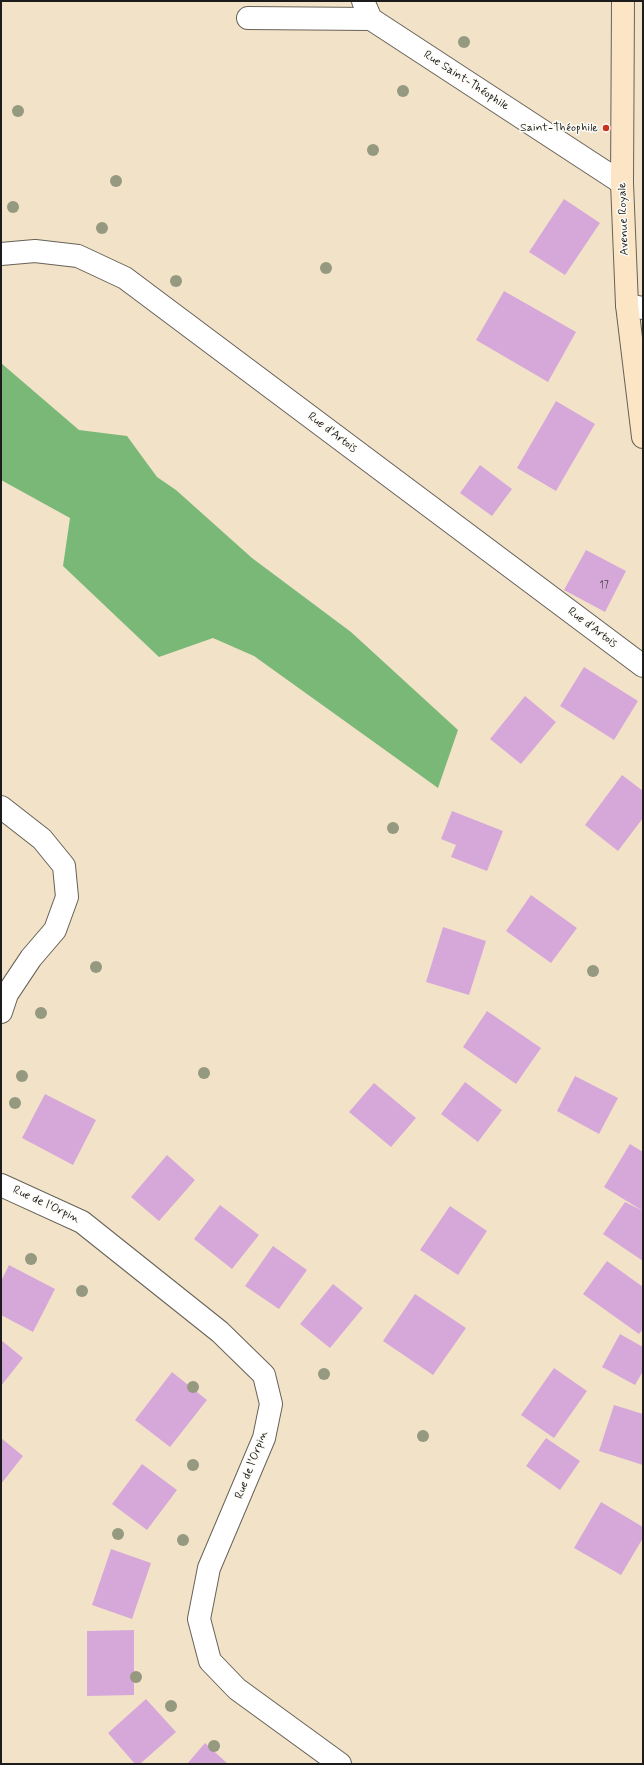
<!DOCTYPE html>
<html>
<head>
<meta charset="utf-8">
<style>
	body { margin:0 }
	#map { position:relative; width:644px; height:1765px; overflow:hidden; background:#f2e3c8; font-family:Mynerve,sans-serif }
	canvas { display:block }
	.frame { position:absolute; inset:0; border:2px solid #1c1c1c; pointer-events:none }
</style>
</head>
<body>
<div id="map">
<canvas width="644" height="1765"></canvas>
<div class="frame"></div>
</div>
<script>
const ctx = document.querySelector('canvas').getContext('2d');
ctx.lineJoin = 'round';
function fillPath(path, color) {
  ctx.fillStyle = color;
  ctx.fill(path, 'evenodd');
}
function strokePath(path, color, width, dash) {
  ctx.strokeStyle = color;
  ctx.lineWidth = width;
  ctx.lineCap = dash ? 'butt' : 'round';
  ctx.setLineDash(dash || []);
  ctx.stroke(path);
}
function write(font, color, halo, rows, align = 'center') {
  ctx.font = font + ' Mynerve,sans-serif';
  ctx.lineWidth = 3;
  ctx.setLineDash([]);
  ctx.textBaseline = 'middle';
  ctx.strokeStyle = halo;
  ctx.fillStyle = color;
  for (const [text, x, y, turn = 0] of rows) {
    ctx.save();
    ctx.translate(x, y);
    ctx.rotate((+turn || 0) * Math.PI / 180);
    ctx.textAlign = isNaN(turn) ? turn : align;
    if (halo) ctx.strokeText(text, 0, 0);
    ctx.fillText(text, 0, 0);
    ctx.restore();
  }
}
fillPath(new Path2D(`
	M1,363l78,67 48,6 30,41 19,13 76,68 99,74 107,98 -20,58 -184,-132 -41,-18 -54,19 -96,-91 7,-48 -69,-38z`), '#7ab878');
fillPath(new Path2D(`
	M564,199l36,24 -35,52 -36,-23z
	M504,291l72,41 -28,50 -72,-42z
	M556,401l39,23 -39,67 -39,-23z
	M480,465l32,24 -20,27 -32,-23z
	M586,550l40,21 -21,41 -41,-22z
	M584,667l54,34 -24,39 -54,-34z
	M525,696l31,26 -35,42 -31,-25z
	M622,775l21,16v27l-25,33 -33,-26z
	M452,811l51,20 -16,40 -36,-14 5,-12 -15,-6z
	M531,895l46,33 -26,35 -45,-32z
	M443,927l43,14 -17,54 -43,-13z
	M487,1011l54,37 -25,36 -53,-37z
	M575,1076l43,22 -19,36 -42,-23z
	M465,1082l37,28 -24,32 -37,-28z
	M374,1083l42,35 -25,29 -42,-35z
	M45,1094l51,26 -23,45 -51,-27z
	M630,1144l13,8v59l-39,-24z
	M167,1155l28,25 -36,41 -28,-24z
	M625,1202l18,9v50l-40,-27z
	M220,1205l39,30 -27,34 -38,-30z
	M450,1206l37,25 -29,44 -38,-25z
	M273,1246l34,24 -28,39 -34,-23z
	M607,1261l36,26v42l-4,5 -56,-40z
	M9,1265l46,24 -22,43 -32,-17v-34z
	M333,1284l30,24 -33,40 -30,-24z
	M415,1294l51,34 -33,47 -50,-34z
	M620,1334l23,13v24l-8,14 -33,-18z
	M1,1340l22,18 -22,28z
	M554,1368l33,23 -33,47 -33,-23z
	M172,1372l35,28 -37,47 -35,-27z
	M614,1405l29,9v51l-44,-14z
	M1,1438l22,18 -22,28z
	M546,1438l34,23 -20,29 -34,-24z
	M142,1464l35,26 -30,40 -35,-26z
	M601,1502l42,25v11l-22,37 -47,-27z
	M111,1549l40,14 -19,56 -40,-14z
	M134,1630v65l-47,1v-65z
	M146,1699l30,33 -36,32h-5l-27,-31z
	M205,1743l23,21h-41z`), '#d6a8da');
const minor = new Path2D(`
	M363,1l8,18 251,164
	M248,18l123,1
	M1,254l34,-3 43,5 47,22 518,388
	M627,305l16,3
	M1,807l41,32 22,27 3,31 -12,33 -24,28 -24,36 -6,18
	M1,1185l81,37 138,110 44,43 7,29 -7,34 -55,130 -10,51 11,42 27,28 103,75`);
const secondary = new Path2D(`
	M623,1l-1,182 5,122 16,132`);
strokePath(minor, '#676258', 24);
strokePath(secondary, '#676258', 24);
strokePath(minor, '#fff', 22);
strokePath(secondary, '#fce5c4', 22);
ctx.fillStyle = '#94997f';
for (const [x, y] of [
	[464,42],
	[403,91],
	[18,111],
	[373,150],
	[116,181],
	[13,207],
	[102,228],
	[326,268],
	[176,281],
	[393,828],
	[96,967],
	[593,971],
	[41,1013],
	[204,1073],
	[22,1076],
	[15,1103],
	[31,1259],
	[82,1291],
	[324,1374],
	[193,1387],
	[423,1436],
	[193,1465],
	[118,1534],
	[183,1540],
	[136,1677],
	[171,1706],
	[214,1746]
]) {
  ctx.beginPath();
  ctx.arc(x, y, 6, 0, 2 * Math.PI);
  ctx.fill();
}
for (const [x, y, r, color] of [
	[606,128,4,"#c8321e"]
]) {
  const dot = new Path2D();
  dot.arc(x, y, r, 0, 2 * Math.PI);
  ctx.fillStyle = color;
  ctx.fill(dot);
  strokePath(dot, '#fdfcf7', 1.5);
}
write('10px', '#4a3f4c', null, [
	["17",604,586]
]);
write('12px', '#1c1c1c', '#fdfcf7', [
	["Rue Saint-Théophile",466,81,33],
	["Avenue Royale",624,219,-92],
	["Rue d'Artois",332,433,37],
	["Rue d'Artois",592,628,37],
	["Rue de l'Orpin",46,1205,25],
	["Rue de l'Orpin",252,1465,-69]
]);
write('12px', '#1c1c1c', '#fdfcf7', [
	["Saint-Théophile",598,128]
], 'right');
</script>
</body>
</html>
